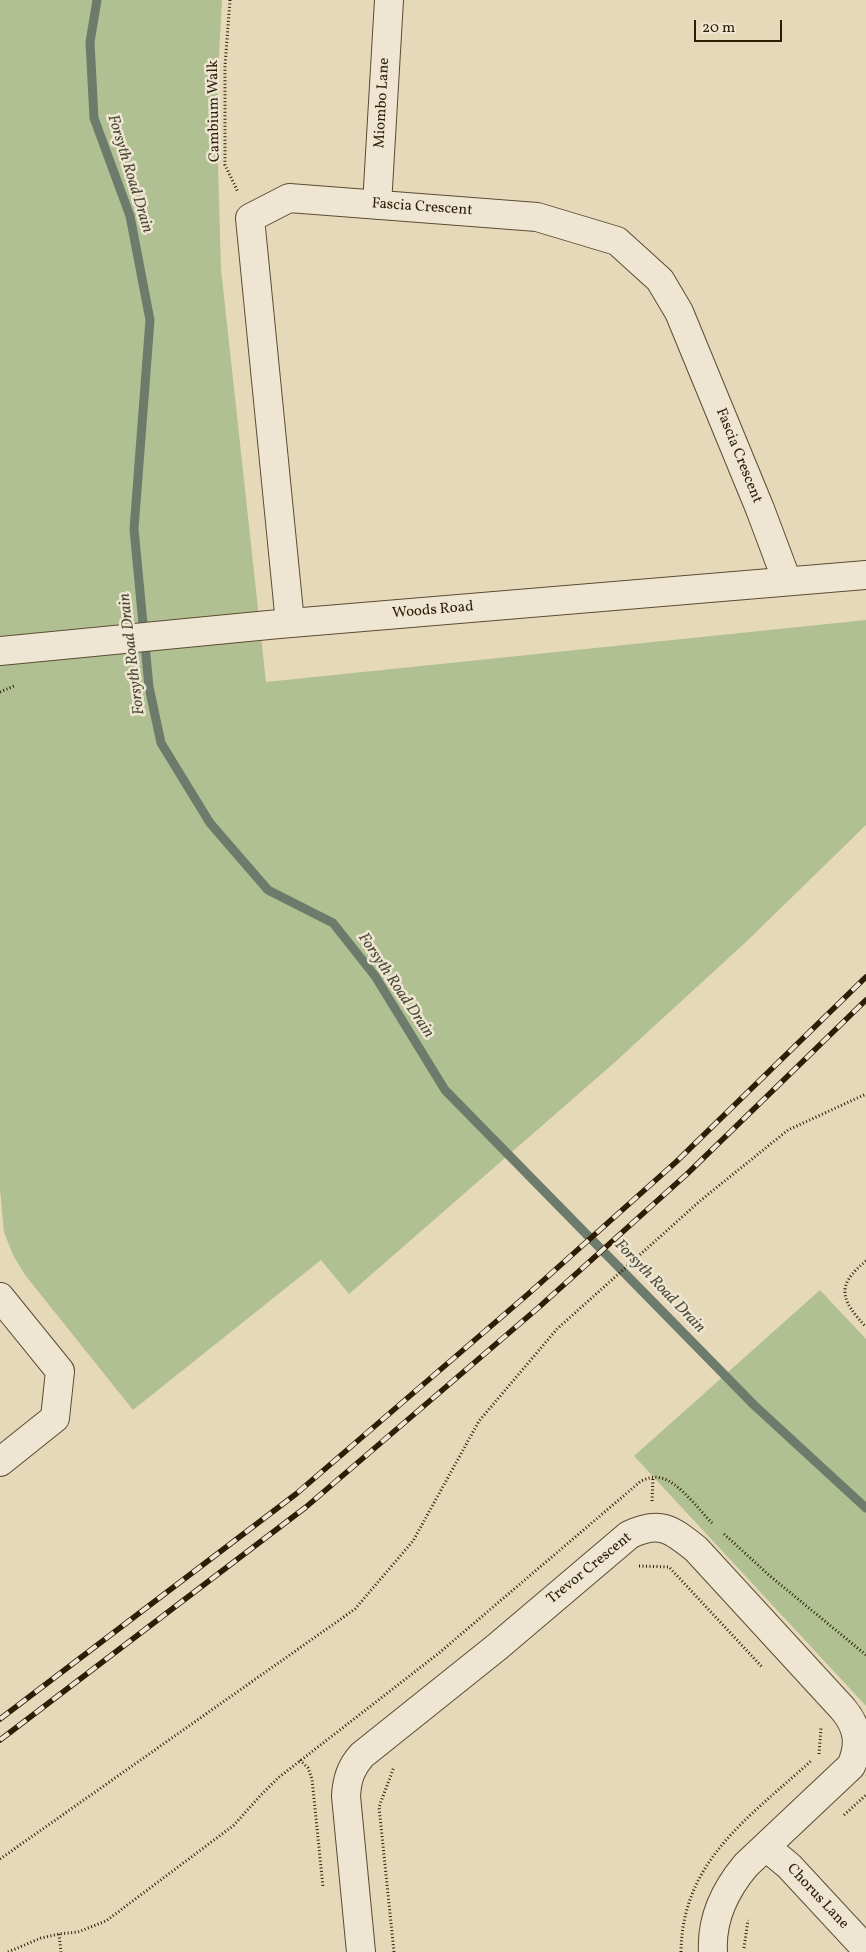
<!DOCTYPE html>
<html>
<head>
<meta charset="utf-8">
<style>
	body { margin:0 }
	#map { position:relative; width:866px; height:1952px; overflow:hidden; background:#e5d9ba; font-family:Vollkorn,serif }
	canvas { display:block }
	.scale { position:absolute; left:694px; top:20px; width:88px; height:22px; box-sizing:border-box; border:2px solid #2e1d04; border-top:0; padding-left:6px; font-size:15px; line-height:18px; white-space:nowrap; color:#2e1d04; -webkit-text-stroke:4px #eee6d2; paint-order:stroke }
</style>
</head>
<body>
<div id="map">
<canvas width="866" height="1952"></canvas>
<div class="scale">20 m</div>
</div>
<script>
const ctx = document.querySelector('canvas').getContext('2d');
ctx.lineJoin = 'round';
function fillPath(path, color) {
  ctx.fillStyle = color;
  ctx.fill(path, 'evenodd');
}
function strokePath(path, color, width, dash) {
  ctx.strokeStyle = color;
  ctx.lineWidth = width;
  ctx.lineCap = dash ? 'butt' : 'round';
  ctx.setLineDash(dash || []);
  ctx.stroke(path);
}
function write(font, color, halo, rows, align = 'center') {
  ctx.font = font + ' Vollkorn,serif';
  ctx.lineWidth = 5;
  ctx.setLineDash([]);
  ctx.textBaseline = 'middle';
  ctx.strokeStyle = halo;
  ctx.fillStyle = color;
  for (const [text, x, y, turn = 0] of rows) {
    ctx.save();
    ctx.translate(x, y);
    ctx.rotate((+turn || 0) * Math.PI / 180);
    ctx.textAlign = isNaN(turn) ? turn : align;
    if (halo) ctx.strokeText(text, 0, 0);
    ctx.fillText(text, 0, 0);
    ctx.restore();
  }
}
fillPath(new Path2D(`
	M0,0h222l-4,75 -1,55 4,139 45,413 600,-62v205l-119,116 -133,122 -265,231 -28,-34 -188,150 -108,-135 -12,-20 -9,-23 -4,-43z
	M820,1290l46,49v367l-232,-250z`), '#b1c092');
strokePath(new Path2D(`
	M97,0l-7,42 4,76 36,98 20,104 -16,209 15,158 12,56 49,80 58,67 65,33 42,53 70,114 309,315 112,103`), '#6c7b6b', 9);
const minor = new Path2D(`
	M377,205l12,-205
	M290,623l-40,-405 39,-20 248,19 80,24 43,39 19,32 81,197 27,72
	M0,651l279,-27 587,-49
	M0,1297l60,74 -5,47 -55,44
	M766,1847l23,19 77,83
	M361,1952l-15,-156c1,-17 5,-29 16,-41l135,-108 132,-112c31,-15 42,-6 67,14l147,160c15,18 18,35 8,57l-105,99c-21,25 -35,54 -33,87`);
strokePath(minor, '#5c4c32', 30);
strokePath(new Path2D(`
	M230,0l-5,66v99l13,27
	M0,692l14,-6
	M866,1261c-31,25 -25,39 0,66
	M652,1501l1,-24
	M724,1534l46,42 96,79
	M639,1566l30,1 94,101
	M819,1754l2,-26
	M300,1760l8,8 4,11 11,108
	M844,1815l22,-20
	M0,1859l355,-250 58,-68 66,-120 78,-92 144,-129 87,-70 78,-36
	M59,1934l2,18
	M744,1948l4,-28
	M8,1952l33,-14 18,-4 19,-2 28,-11 128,-96 26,-29 18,-18 161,-125 202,-172c7,-3 13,-5 20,-3 18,4 38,32 51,45
	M394,1952l-15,-145 15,-40
	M681,1952c1,-92 70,-136 131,-192`), '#2e1d04', 3, [1, 2.5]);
strokePath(minor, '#eee6d2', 28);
const rail = new Path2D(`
	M0,1719l296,-225 231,-199 149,-133 190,-185
	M0,1740l306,-233 232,-199 149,-134 179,-174`);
strokePath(rail, '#2e1d04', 5.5);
strokePath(rail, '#eee6d2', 4, [11]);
write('15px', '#2e1d04', '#eee6d2', [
	["Miombo Lane",383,103,-87],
	["Cambium Walk",215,111,-91],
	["Fascia Crescent",422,208,4],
	["Fascia Crescent",738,456,68],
	["Woods Road",433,611,-5],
	["Trevor Crescent",590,1569,-39],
	["Chorus Lane",817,1897,47]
]);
write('italic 16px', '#4d4c37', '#eee6d2', [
	["Forsyth Road Drain",129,174,73],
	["Forsyth Road Drain",133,654,-97],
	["Forsyth Road Drain",395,986,56],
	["Forsyth Road Drain",659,1287,46]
]);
</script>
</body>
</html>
